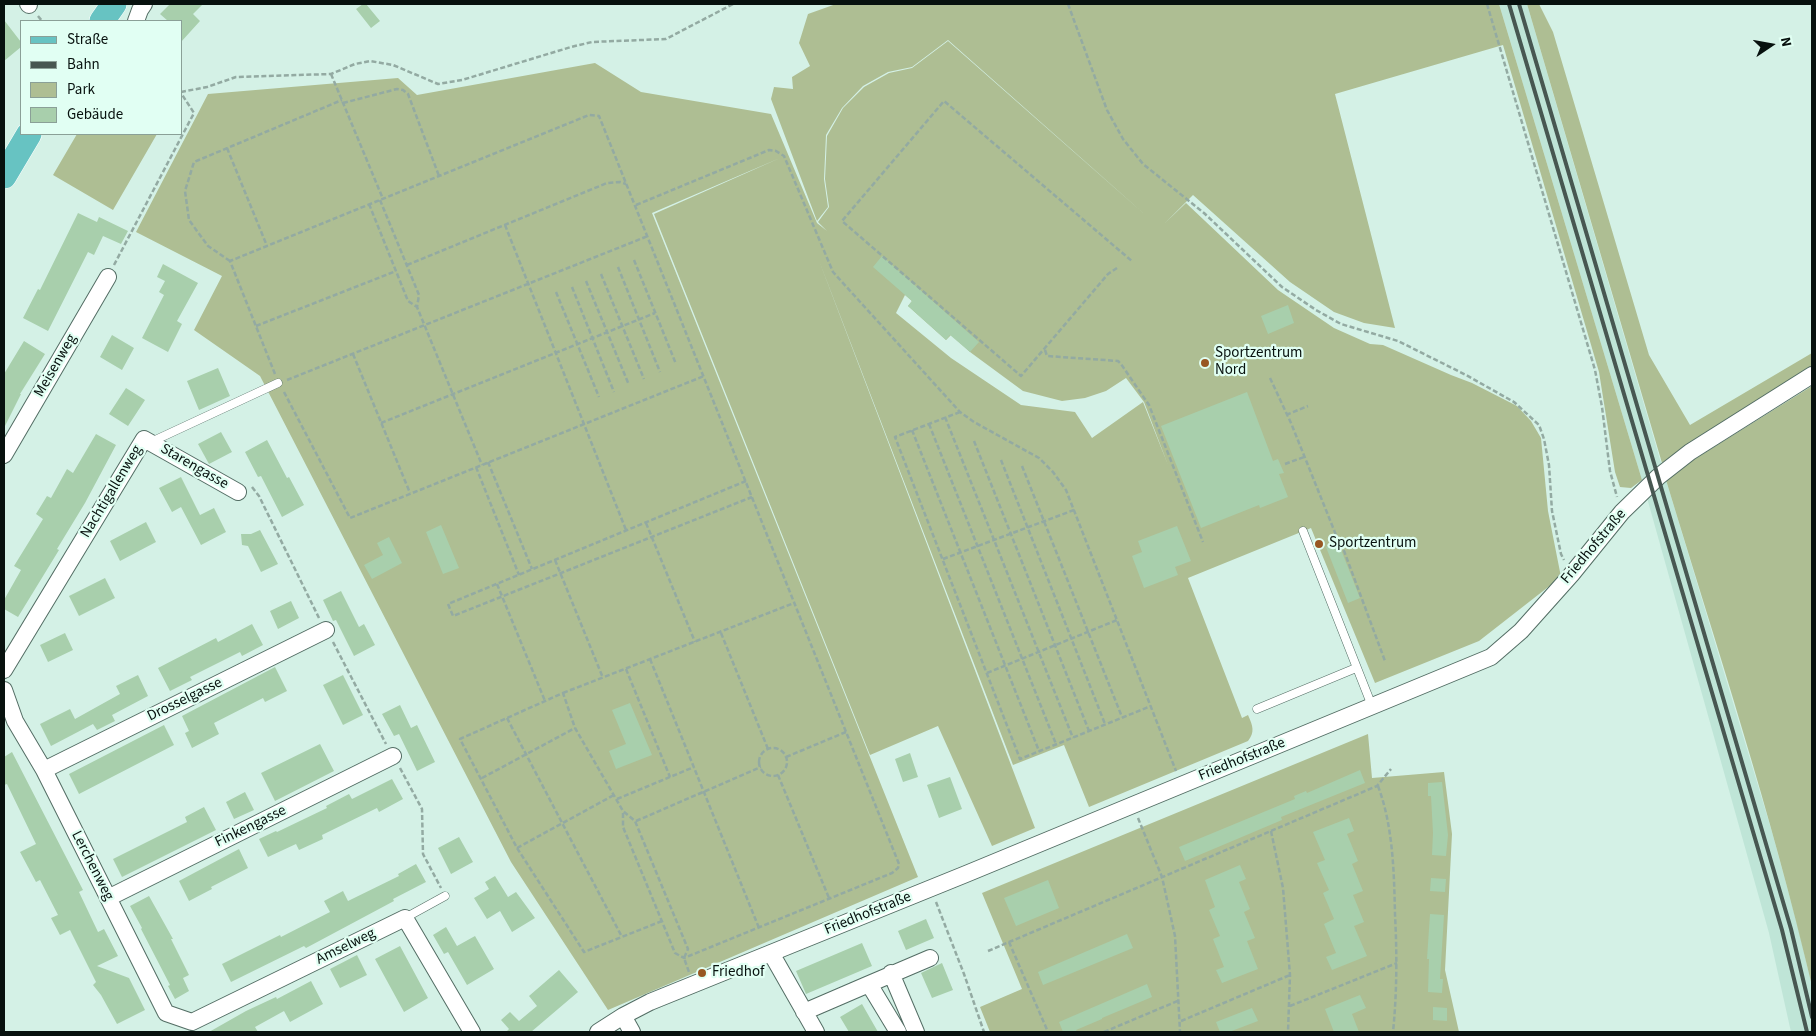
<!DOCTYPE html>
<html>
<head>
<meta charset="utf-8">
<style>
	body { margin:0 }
	#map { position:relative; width:1816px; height:1036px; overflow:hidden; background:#d4f1e6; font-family:"Source Sans 3",sans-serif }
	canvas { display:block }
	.frame { position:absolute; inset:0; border:5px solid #07110e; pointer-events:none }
	.legend { position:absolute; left:20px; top:20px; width:162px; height:115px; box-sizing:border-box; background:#e1fff3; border:1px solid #8aa097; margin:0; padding:6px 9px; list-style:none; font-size:15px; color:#07110e }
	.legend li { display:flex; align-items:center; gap:10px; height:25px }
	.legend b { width:25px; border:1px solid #8aa097 }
	.north { position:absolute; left:1746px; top:20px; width:50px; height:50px; -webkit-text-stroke:4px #e1fff3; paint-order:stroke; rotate:78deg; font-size:14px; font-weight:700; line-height:20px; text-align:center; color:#07110e }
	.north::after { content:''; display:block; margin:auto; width:18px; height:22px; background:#07110e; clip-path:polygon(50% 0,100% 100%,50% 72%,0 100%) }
</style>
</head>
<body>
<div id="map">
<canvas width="1816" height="1036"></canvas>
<div class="frame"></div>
<ul class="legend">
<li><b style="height:6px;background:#67c3c2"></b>Straße</li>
<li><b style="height:6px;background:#475751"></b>Bahn</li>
<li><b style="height:14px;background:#aebe93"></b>Park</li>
<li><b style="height:14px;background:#a8cfac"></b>Gebäude</li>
</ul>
<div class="north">N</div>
</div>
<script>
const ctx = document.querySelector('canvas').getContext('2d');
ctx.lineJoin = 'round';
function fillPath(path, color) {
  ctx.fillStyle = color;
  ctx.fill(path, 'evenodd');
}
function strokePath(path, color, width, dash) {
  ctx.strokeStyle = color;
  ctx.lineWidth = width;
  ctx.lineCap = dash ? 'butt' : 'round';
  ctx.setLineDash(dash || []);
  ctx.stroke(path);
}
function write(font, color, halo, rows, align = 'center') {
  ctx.font = font + ' "Source Sans 3",sans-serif';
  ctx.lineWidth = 4.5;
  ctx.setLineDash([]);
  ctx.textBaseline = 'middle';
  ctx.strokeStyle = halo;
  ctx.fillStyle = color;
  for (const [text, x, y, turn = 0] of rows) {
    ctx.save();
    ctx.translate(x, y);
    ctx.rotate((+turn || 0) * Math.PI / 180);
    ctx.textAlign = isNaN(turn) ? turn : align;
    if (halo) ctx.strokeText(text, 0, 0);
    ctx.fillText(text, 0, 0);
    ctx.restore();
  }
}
fillPath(new Path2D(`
	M1499,4h28l139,476 106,352 26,95 14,59v46h-21l-22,-99 -127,-453z`), '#bfe5d7');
fillPath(new Path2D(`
	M836,4h663l143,476 -11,8 -11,-1 -5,-15 -16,-100 -96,-327 -168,49 60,234 -31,-5 -30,-11 -44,-30 -97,-87 -28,28 21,-20 92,87 56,38 36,16 13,1 68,30 21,8 45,23 14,15 10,17 7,73 13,66 -82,64 -104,42 -64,-155 -123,50 54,140 6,-3c5,11 7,17 0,26l-159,66 -25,-62 -51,20 -195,-507 217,570 -43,18 -54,-120 -68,29 -216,-541 126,-56 -128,55 266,664 -310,133 -97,-148 -251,-486 -66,-46 28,-54 -86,-44 72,-138 190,-16 19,17 178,-32 46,29 130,22 46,109 10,8 -9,-9 11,-15 -4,-28 2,-43 16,-28 21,-21 25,-14 23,-5 36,-27 202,178 -202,-179 -36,27 -24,5 -25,14 -21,22 -16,27 -2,44 4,28 -11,14 -46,-122 3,-12 19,2 -1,-12 18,-11 -11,-23 9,-29zM905,295l7,6 -4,5 38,34 5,-5 19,17 53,39 39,10 23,-3 21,-7 20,-13 18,24 24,63 -25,-63 -51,36 -17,-26 -54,-7 -70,-47 -55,-45z
	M1527,4h12l14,28 96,323 41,70 122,-72v13l-120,75 -30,22z
	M77,134h80l-44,76 -60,-35z
	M1812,386v600c-40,-171 -95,-338 -146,-506l16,-13z
	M1368,734l4,44 72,-6 8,62 -7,136 14,62h-469l-10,-25 42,-18 -40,-96z`), '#aebe93');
fillPath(new Path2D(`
	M170,4h33l-10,10 7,7 -19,21v-21h-13l-8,-7z
	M363,4h3l14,17 -9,7 -15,-19z
	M4,20l17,22v5l-17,14z
	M78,213l19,9 2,-5 29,14 -7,13 -18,-8 -9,19 -6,-3 -40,79 -25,-13 15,-29 2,1z
	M882,256l97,86 -9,10 -20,-17 -4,5 -38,-34 4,-5 -39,-34z
	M163,264l35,19 -21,38 5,3 -14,28 -26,-14 22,-43 -5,-3 6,-11 -8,-4z
	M1288,305l6,18 -26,11 -7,-18z
	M112,335l22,13 -12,22 -22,-13z
	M24,341l21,13 -25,40h1l-17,34v-54z
	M218,368l12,28 -31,14 -12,-29z
	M126,388l19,12 -17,26 -19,-12z
	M1247,392l26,69 5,-2 6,14 -5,1 9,23 -28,11 -1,-3 -58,23 -40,-102z
	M221,432l11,20 -23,12 -11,-20z
	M96,434l20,11 -31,58 -28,46 2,1 -41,67 -14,-8v-9l17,-30 -7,-4 29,-47 -7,-5 11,-18 4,2 16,-29 6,4z
	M267,440l20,38 2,-1 15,28 -22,12 -21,-41 -3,1 -13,-25z
	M181,477l19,38 14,-7 12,24 -25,13 -20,-38 -9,5 -13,-24z
	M146,522l10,20 -36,19 -10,-20z
	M441,525l18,43 -16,6 -17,-42z
	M1177,526l14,35 -16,6 3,8 -34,13 -12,-32 10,-4 -4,-11z
	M260,530l18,34 -17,8 -13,-26 -6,-1 -1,-11h10z
	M389,537l13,26 -30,16 -8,-14 19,-10 -6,-12z
	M1338,542l22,56 -12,5 -22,-56z
	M105,578l10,20 -36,18 -10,-20z
	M341,591l18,36 5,-3 11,21 -21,11 -18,-36 -3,1 -10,-21z
	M291,601l8,17 -21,11 -8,-18z
	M252,624l11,21 -21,11 -2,-4 -50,25 2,3 -22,11 -12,-23 58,-30 2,4z
	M65,633l8,17 -25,12 -8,-17z
	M275,667l12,24 -22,11 -2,-4 -49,25 5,11 -27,14 -7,-15 4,-2 -7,-15z
	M138,675l10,21 -36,19 3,6 -18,9 -4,-6 -42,22 -11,-22 30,-15 5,10 45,-25 -4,-8z
	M343,675l20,40 -20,10 -20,-40z
	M630,703l22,52 -36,14 -7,-18 17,-7 -14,-34z
	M400,705l11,23 6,-3 18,37 -18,9 -18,-37 -5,2 -12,-22z
	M164,725l10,20 -95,49 -10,-20z
	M320,744l14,27 -59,30 -14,-28z
	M12,752l71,138 -4,2 19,40 6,-3 14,27 -21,10 32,12 16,32 -28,14 -16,-29 -8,-10 3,-3 -26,-52 -10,5 -9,-17 7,-3 -18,-35 -4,2 -16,-30 16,-8 -29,-60 -3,1v-28z
	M910,753l8,24 -15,5 -8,-23z
	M1360,770l5,13 -84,34 1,3 -97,41 -6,-14 116,-48 -1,-3 12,-5 1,2z
	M950,777l12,32 -23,9 -12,-33z
	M392,779l11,20 -24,13 -2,-4 -55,27 1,4 -24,11 -3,-6 -28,13 -9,-18 17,-8 1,1 50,-24 -1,-2 23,-12 3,5z
	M1442,782l6,53 -2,21 -14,-1 1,-22 -2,-37h-3v-13z
	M245,792l9,18 -20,9 -8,-17z
	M204,807l12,23 -94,47 -9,-18 74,-37 -2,-5z
	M1349,818l5,13 -7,3 11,27 -6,3 11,27 -10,4 11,27 -10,4 13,30 -35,14 -6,-13 10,-4 -12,-29 10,-5 -11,-26 6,-3 -12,-27 8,-3 -12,-28z
	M459,837l14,25 -22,12 -13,-26z
	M239,849l9,19 -37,19 1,2 -23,12 -10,-20z
	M416,864l10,18 -33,17 1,2 -88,47 -2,-2 -73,36 -9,-18 58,-29 1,2 49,-25 -6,-11 19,-10 5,10 51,-25 -1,-2z
	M1240,865l6,14 -7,3 11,27 -6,3 11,26 -8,3 11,28 -36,14 -6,-13 8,-3 -11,-28 7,-3 -11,-26 6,-3 -10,-27z
	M495,876l13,21 8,-5 19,26 -23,14 -12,-21 -13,8 -13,-21 15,-9 -4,-7z
	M1431,878l15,1 -1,13 -15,-1z
	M1048,880l11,28 -43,18 -12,-28z
	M149,896l24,43h-2l18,36 -6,3 6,13 -14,8 -7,-13 2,-1 -29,-56 1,-1 -12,-22z
	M1430,914l14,1 -4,64h3l-1,14 -14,-1 1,-33h-2z
	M926,919l8,19 -28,12 -8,-19z
	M446,927l11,19 18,-10 19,33 -27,16 -19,-33 -4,2 -11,-19z
	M1127,934l6,14 -90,37 -5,-13z
	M862,943l10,23 -66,28 -10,-23z
	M400,946l28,52 -24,14 -29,-53z
	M357,955l10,20 -27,13 -10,-19z
	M942,963l11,27 -21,8 -11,-25z
	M559,970l19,22 -47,40h-25l3,-3 -8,-9 9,-8 9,9 18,-15 -8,-10z
	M311,981l12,23 -33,18 -6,-11 -29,16 3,5h-49l37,-21 30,-14 1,2z
	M1147,984l5,13 -50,21v1l-26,11 1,2h-14l-4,-10z
	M1360,995l6,13 -14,6 7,18h-25l-9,-23z
	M862,1004l16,28h-29l-9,-15z
	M1433,1007l14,1v13l-14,-1z
	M1252,1008l6,13 -29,11h-9l-4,-10z`), '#a8cfac');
const service = new Path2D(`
	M151,442l127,-59
	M1303,531l69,175
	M1257,709l99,-41
	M405,918l40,-22`);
const minor = new Path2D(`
	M28,4l1,1
	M136,21l4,-11 4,-6
	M4,455l104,-178
	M4,670l140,-231 94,53
	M4,690l11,31 29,49 122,243 26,9 213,-104 67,114
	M44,770l282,-140
	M108,898l285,-142
	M771,953l45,79
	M891,973l25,59
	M869,984l61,-26
	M804,1012l65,-28 29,48
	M623,1016l9,16
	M598,1032l25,-16 27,-14 316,-128 525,-217 30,-26 50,-56 51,-63 36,-35 32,-25 122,-77`);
const primary = new Path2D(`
	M102,21l12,-17
	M4,176l25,-42`);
strokePath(service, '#536d64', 9);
strokePath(minor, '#536d64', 18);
strokePath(primary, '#fff', 26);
strokePath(new Path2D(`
	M1068,4l39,106 16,29 20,25 61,49 78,74 34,23 25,14 57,17 68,34 48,27 25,23 5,14 5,26 3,46 9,43 3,6
	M1487,4l108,366 7,37 8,64 7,26
	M38,16l4,5
	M331,74l52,125
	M181,92l26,-5 29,-10 95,-3 24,-10 15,-3 23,4 45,19 24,-4 109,-33 21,-5 74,-3 67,-35
	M343,103l54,-14 6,1 5,4 31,82
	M227,148l40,98
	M380,200l39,95 -2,12 65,158
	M369,204l39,97 9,6
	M636,205l133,-55 7,1 8,5 49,116 127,140 14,10 65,36 14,14 13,18 110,281
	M505,225l121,305
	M634,260l42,104
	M230,261l-22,-15 -19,-26 -4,-29 9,-29 148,-62
	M114,265l80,-152 -13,-20
	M407,265l200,-82 13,-1 6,2
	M618,267l42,105
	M1117,268l-9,6 -87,102 -179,-155 102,-120 189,161
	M601,274l43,105
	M586,281l43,104
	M572,287l42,105
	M556,292l43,105
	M256,326l140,-55
	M1045,350l2,6 71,5 3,3 28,41 54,137
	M353,354l57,139
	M275,374l-45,-113 359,-146 10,1 300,748 -1,4 -6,5 -208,85 -9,-5 -52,-126v-16
	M1270,378l21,45 45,112 4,5 45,121
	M287,380l361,-144
	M284,392l66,126 354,-142
	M960,412l-65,25 125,322 131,-53
	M1286,415l22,-9
	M945,417l128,321
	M381,423l274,-110
	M929,424l127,320
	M912,430l127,321
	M974,441l115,290
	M1001,460l104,264
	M488,462l44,107
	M1285,464l19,-7
	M1022,466l100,251
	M476,467l43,108
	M746,481l-298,123 5,12 299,-119
	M252,487l7,9 60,122
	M646,523l49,119
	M943,559l131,-49
	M555,560l48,118
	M497,584l48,117
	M721,633l47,116
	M333,642l53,102
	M650,659l109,269
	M626,669l44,108
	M987,673l130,-53
	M563,693l231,-90
	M507,718l115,219
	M759 762a14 14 0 1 1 28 0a14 14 0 1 1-28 0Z
	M786,757l60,-25
	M400,768l22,41 1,45 18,34
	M778,775l51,123
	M482,778l93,-50
	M1378,786c15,40 16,85 17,128 2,39 2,79 -2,118
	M617,799l77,-32
	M1138,818l24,59 13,59 5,96
	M636,821l125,-54
	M1271,831l12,57 7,87 -2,57
	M517,848l97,-53
	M936,902l28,72 20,58
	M662,921l-78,31 -67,-104 -57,-109 103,-46 12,35 48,83 12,10 53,128 -4,9 5,14
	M1009,942l39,90
	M988,951l389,-165 14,-17
	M1290,1006l107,-43
	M1181,1021l109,-46
	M1104,1032l76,-32`), '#93aaa2', 2.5, [5, 2.5]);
strokePath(service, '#fff', 8);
strokePath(minor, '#fff', 16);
strokePath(primary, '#67c3c2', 25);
strokePath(new Path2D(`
	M1509,4l273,926 25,102
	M1519,4l272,925 21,88`), '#475751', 4);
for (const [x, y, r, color] of [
	[1205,363,5,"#985723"],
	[1319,544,5,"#985723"],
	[702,973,5,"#985723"]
]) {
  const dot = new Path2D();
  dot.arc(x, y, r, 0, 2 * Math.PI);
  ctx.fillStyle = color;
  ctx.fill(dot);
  strokePath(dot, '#e1fff3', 2);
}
write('15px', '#07110e', '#e1fff3', [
	["Sportzentrum",1215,354],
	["Nord",1215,371],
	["Sportzentrum",1329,544],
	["Friedhof",712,973]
], 'left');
write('15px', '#07110e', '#e1fff3', [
	["Meisenweg",56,366,-60],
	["Starengasse",194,467,30],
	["Nachtigallenweg",112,492,-59],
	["Friedhofstraße",1594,547,-50],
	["Drosselgasse",185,700,-26],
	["Friedhofstraße",1242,760,-22],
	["Finkengasse",251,827,-26],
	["Lerchenweg",92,866,63],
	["Friedhofstraße",868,914,-22],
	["Amselweg",346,947,-26]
]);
</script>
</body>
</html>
